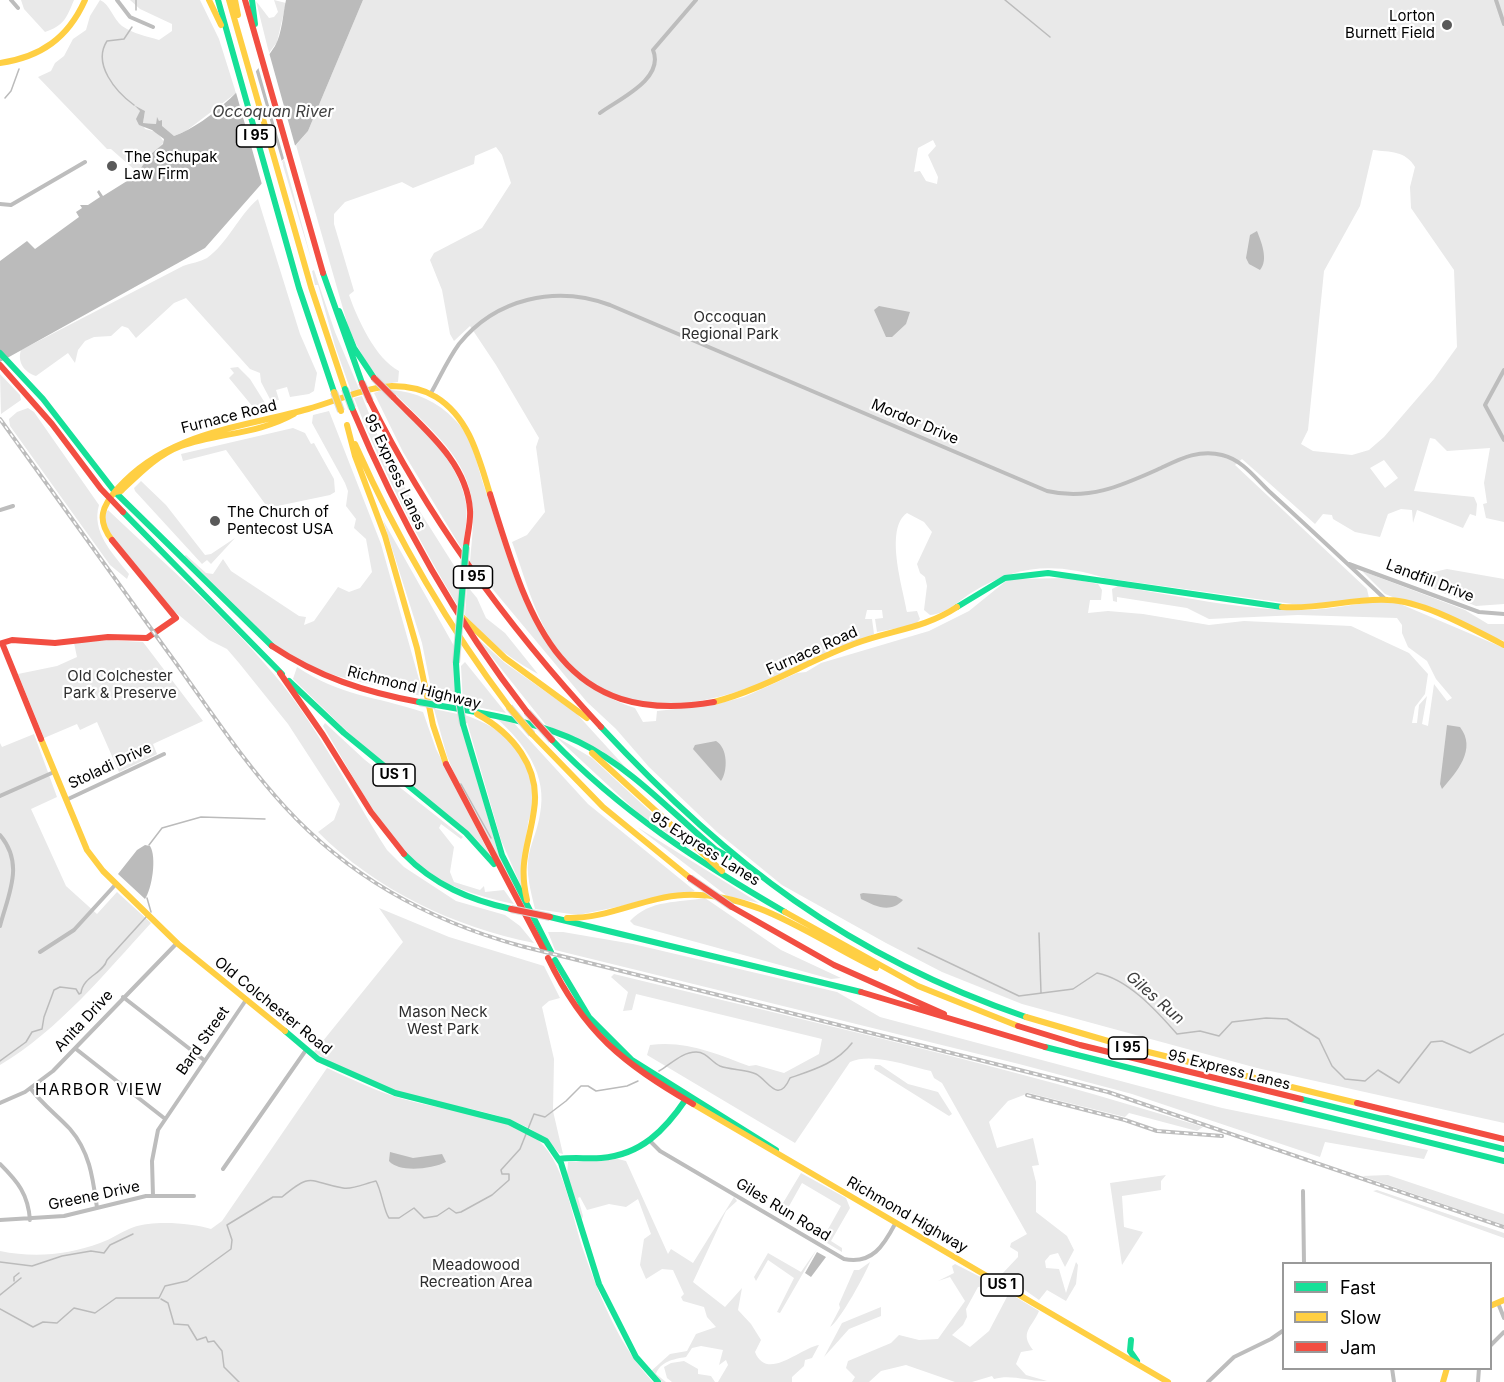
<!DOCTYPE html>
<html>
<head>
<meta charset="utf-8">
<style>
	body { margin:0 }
	#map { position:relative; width:1504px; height:1382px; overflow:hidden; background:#fff; font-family:Inter,sans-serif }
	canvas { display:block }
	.legend { position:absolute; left:1282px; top:1262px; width:210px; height:108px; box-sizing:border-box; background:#fff; border:2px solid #999; margin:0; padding:8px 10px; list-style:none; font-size:18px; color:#000 }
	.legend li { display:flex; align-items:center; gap:12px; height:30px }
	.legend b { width:30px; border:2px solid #999 }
</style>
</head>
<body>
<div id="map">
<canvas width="1504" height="1382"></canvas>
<ul class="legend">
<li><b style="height:8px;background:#16e098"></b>Fast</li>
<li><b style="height:8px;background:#ffcf43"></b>Slow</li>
<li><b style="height:8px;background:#f24e42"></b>Jam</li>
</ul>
</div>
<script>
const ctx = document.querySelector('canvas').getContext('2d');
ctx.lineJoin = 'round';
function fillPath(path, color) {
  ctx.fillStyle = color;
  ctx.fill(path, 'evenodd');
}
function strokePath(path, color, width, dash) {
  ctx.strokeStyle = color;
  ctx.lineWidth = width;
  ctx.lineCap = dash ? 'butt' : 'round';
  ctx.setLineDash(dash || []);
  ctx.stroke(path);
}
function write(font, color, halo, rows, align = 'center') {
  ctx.font = font + ' Inter,sans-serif';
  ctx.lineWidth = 4.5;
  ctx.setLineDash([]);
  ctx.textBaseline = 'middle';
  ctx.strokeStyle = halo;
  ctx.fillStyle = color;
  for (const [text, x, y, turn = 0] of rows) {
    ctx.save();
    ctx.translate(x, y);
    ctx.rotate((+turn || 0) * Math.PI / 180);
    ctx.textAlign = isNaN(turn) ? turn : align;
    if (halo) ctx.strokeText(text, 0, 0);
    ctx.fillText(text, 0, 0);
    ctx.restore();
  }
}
fillPath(new Path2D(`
	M21,0h53c-7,17 -10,26 -29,32l-21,-23z
	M100,0c10,4 13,19 22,26 12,8 24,10 37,14l13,-9v-7l-32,-15 -10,-9h70l19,39 17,54 -50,38 -12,5 -12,-9 -5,-9 -1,6 -13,-1 2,-12 -11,-6 6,6 -1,5 6,13 12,3 7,10 -27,30 -26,-23h-4l-69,-72 13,-6 4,-8 9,-7 9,-17 13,-9 4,-14z
	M274,0l12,3 -9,39 -8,11 -13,-52 13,17 5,-1 4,-5z
	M363,0h1141v522l-18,-4 -3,-14 4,-1 -3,-20 6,-35 -43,3 -12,-12 -5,-1 -16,53 60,6 3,7 -1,12 -6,-2 -7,14 -46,-18 -4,13 -1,-13 -11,-1 -13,5 -8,23 -25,-5 -22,-13 -1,-4 -9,-1 -8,10 -73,-65 -7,6 132,124 2,9 -37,7h-32l-195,-27c-51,-16 -89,-13 -134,15 -13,8 -24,21 -41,22l-6,-5 3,-24 -2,-9 -5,-4 -3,-9 15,-32 -8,-10 -17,-9c-23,16 -4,75 0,99l10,-1 3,8 -5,6 -38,7 -2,-13 8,-1 -1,-8h-15l-2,9h7l2,15c-93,41 -240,128 -318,13 -22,-32 -31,-70 -44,-105l15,-7 18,-23 -9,-65 3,-9 -43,-73 -26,-39 -16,15 -4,-7 -8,-44 -12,-30 4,-7 48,-25 29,-45 -9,-28 -6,-8 -21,9 -1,8 -61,24 -11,-6 -57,20 -11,12v10l20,67 -5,4c9,25 26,63 50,76l-1,11 -14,2c-16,-17 -27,-36 -36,-58l-52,-181 12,-14zM933,140l3,6 -8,9 10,22 -1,7 -11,-3 -6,-10 -6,1 4,-24zM1373,150c17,2 33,1 42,17l-5,20 1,21 43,62 3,77 -23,32 -50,58 -15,13 -17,5 -39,-4 -12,-7 7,-14 16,-159 36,-65zM1384,460l14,18 -13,10 -15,-20z
	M284,159l28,103 -30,-100z
	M258,199l42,135 17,39 -3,18 -5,3 -19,3 -3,-10 -11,3 3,10 -8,1 -10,-19 -1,-9 -10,-4 -64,-71 -12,5 -38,35 -8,-10 -6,-2 -11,10 -17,1 -9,4 -7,9 -3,13 -7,-10 -32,23c-12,-4 -19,-14 -15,-26l162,-84c8,-3 17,-4 24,-8 21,-15 31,-42 51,-59z
	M314,270l21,62 25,59 -8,3 -17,-48 -17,-61h-3l-3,-14z
	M238,367l12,12 15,24 -12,4 -24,-29 5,-5 -4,-5z
	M0,374l20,21 1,5 -20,14z
	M381,390c33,32 78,67 85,114 2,15 -2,32 -3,47l-60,-99 -29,-59z
	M391,390c25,2 46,11 64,30 17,16 22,45 29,66 31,91 49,189 151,222l8,14 13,-1 1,-10 56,-6 31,-8 53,-24 9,-1 15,-9 108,-32 40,-20 37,-30 8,-2 54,-1 30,6 4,6 -1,10h-11l-2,13 20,-2 35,3 66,11 35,-4 107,5 58,27 19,21 -3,20 -10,13 -3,16h5l2,-18 8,-9 -5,28 6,2 6,-42 13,17 5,-3 -16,-19 -9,-18 -19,-14 -6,-14v-8l-5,-7 -99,-3 -89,4 -22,-11 -70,-11v5l-4,-1 -1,-12 6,-3c58,10 129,25 188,24 31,0 62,-11 92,-7l106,45v475l-247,-55 -235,-64 -80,-32 -56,-29 -104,-58 -65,-53 -68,-65 -33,-38 -29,-27 -117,-140c2,-24 6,-51 -1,-75 -11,-39 -51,-69 -78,-97z
	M362,396l26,65 72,114 -1,33c-40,-66 -77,-138 -105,-210z
	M28,408l6,4 65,93c-8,27 14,49 30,69l-2,5 -17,-14 -100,-139 -1,-7 8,-7z
	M329,411l52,133 43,153c-39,-12 -82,-15 -120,-34 -46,-24 -86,-69 -121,-106l3,-2 20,18 7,1 10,-15 8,12 68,45 7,1 -2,8 10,-4 24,-34 11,5 11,-4 12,-16 -6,-33 -12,-11 2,-9 -10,-13 2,-15 -3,-8 -33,-60 1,-8z
	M293,428l12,5 6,11 3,-1 20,36 1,13 -5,3 -62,13 -42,-58 -43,11 -2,-7z
	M141,481l25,24 39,50 6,-1 24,-16 -24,26 -4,-4 -5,4 -67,-73 -1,-3z
	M108,510c59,56 123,111 174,174 40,51 70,111 105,166l17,17 52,34 49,14 15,11 14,17c-80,-16 -158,-53 -216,-111l16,-12 6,-16 -52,-80 -49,-61 -12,-14 -18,-9 -35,-29 -65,-79c-4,-7 -8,-15 -1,-22z
	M383,520l71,126 2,56 -23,-4 -11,-55z
	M1447,569l57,10v25l-28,2 -55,-22 4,-10z
	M1362,571l103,39 23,14h16v17l-119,-47z
	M467,586l10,12 9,20 19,15 33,41c-26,-15 -55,-34 -73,-59z
	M475,636l30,27 71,50 51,56 -25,-18 -56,-26z
	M108,640l35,2 60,79 -50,23 4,10 -38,18 -22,-50 -17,8 -3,-6 -33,14 -26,-64 39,-8 20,-9 -3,-14z
	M465,662l41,51 -43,-9 -2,-38z
	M297,667c43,29 78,29 126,45l13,37 56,110 -14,-18 -126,-105 -59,-57z
	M434,709l24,5 40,138 50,99 -91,-171 -10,-24z
	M465,715c40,13 69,42 68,87 0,8 -4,15 -5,22 -4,23 -3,47 -4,69l-23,-53z
	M497,719l15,2 76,83 107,87 -117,24 -43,-6c-4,-17 -10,-37 -6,-55 3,-13 9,-26 11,-40 8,-38 -15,-71 -43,-95z
	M325,723l40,37 98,77 -2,2 -20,-15 -2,4 15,19 -4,25 4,10 26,8 4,-4 1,6 19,-2 10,14c-36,-8 -73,-18 -101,-43 -31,-29 -67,-97 -90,-135z
	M34,734l23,63 -26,12 35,77 31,28 20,-22 34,31c-46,50 -92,107 -151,142v-322l2,4z
	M555,736l37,22 100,92 -53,-36z
	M637,827l122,76 -32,-7z
	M705,898l76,52 60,28 -10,1 -197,-54 -4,-4c20,-22 49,-18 75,-23z
	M379,908l70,29 95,29 16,32 -11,3 -7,6 12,52 -1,52 10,43 -4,-1c-34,-44 -107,-44 -157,-59 -30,-9 -62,-25 -88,-42l89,-110z
	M548,932h15l70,12 204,48 43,25 342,91 206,42 -4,9 -99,-17 -5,15 -188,-63 -113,-30 -464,-114z
	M614,974c197,48 396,92 589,153l-6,4 -68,-18 -4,4 -96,-24 -21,8 -19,21 8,26 36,-10 6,27 -7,1 4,16v30l31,24 7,14 -9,17 -7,-14 -8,2 -5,6 1,7 13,1 7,24 10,-31 2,3 -2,19 -10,17 -19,-11 -8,10 -37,-26 16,-17v-5l-8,-5 1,-4 16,-9 -85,-151 -8,-5 -3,-7c-23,-5 -59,-19 -81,-9l-55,81 -148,-88 3,-10c36,-5 67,9 99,21l7,-1 28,8 35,-19 3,-15 -186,-45 -4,16 -9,1 5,-19 -17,-15z
	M875,1065h5l28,19 30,8 14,22 -3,2 -75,-47z
	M327,1068c22,10 53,25 76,31 34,10 103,18 130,37 33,23 38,82 52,119 15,43 36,94 68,127h-653v-131c34,7 68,4 100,-8 12,-4 22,-12 34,-16 20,-7 58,-4 77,2l11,-8z
	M618,1159l8,2 42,93 3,-5 22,14 41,-66 3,4 -11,10 -33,71 32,25 17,-19 -4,22 13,14 10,16 -6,12c12,30 45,-4 64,-7l-7,13 -7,2 -1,6 -12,11v5h-74l10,-17 -2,-5 -7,5 4,-15 -22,-4 -9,2 -6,9c-13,2 -26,5 -30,17l10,8h-4l-12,-10 20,-18 17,-3 9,-17 20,-7 -9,-10 -3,-10 -21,-6 -2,-4 3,-3 -11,-24 -11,-1 -16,10 -6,-14 4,-26 7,-5 -13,-35 -12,8 -17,-3 -22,6 -7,-13 -2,1 5,18 -2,6 -14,-46 1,-14z
	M801,1173l45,25 4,10 -19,33 11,7v4l-20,-12 19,-34 -39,-23 -19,34 -6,-4z
	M1166,1175l-5,6v9l-39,6 2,31 19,5 -21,33 -12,-82z
	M1388,1175l116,39v11l-142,-49z
	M1377,1190l127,43v5l-131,-47z
	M817,1249l-37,64 -3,-1 17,-34 -26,-18 -12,21 -2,-4 14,-24 33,19z
	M870,1262c-4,11 -30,59 -40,65l10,-19 -1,-4 15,-34h5z
	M955,1264l43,22 -2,4 -10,-4 -8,1 -12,22 1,8 -4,8 -11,10 18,12 19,-16 20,-38 30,18c-7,17 -20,21 -6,39l-12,2 -5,12 10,11 21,6c-18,1 -35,-7 -53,-2l-2,-3 -20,6h-17l-49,-17 -25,6 -12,11h-17l3,-5 -9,-9 2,-7 43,-18 8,-8 20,5 19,-1 27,-38 -15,-24 -12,4 16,-8 -2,-7z
	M881,1307v9l-32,13 -25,28 18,-34z
	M684,1361l14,8v5l13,2 4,6h-43l-5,-4 -3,-11 7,-4z`), '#e9e9e9');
fillPath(new Path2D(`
	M286,0h77l-55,131 -103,117 -205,114v-101l27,-20 8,8 44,-32 -3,-5 6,-4 -2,-3h8l12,-8 -3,-5 2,-2 4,6 32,-20 16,-22 12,-10 1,-5 -12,-9 -13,-5 -3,-6 4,-8 -6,-6 11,6 -2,12 13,1 1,-7 2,4 3,-1v6l12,10c37,-13 80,-58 101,-90 7,-12 8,-33 11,-46z
	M1257,231c4,10 12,29 3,39l-11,-6 -3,-6 4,-23z
	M879,306l31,6 -4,12 -14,13h-6l-12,-27z
	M1447,725l13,2c17,22 -3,45 -18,62l-2,-5z
	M716,741c12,7 12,30 5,40l-28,-32 2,-4z
	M145,845l5,1c7,11 2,43 -5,53l-27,-25 19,-24z
	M863,893l33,3 7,4c-13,14 -28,6 -42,-1l-1,-5z
	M390,1152l23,6 29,-4 4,8c-14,7 -47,11 -57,-1z
	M817,1252l9,5 -15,20 -6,-4z`), '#bbb');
fillPath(new Path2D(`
	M268,49l28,100 -11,13 -28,-99z
	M254,65l29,100 -20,23 -28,-99z`), '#fff');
strokePath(new Path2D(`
	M136,0v10
	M1005,0l45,37
	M132,27l-8,12 -17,2c-15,23 9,51 27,64
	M5,98l6,-7 8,-22
	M461,784l30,54
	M149,845l13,-17 39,-11 64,2
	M147,898l4,14
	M1039,933l2,60
	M918,948l101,48 54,-7 24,-16c31,6 59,37 80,61l23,-3 19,5 13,-14 34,-4 21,1 32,20 13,27 13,13 20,2 13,-11 21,13 32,-41 11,-1 28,12 34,-19
	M0,1061l26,-19 6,-10 10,-3 2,-12 10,-27 6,-3 16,2 3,5 2,-1c2,-17 22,-19 26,-33l40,-44
	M659,1071c12,-7 23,-19 37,-19 11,0 15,10 24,14 10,4 25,3 36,8 12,6 22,31 34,4 23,-8 47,-15 62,-35
	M0,1262l32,4 30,-10 29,-5 13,2 6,-8 23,-11
	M14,1281v-4l5,-4
	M0,1295l21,-17
	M161,1299l7,4 6,21 14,1 9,15 9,-3 2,5 6,-1 8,10 2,16 15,15
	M0,1309l33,18 10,-5 14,1 17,-15 21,5 21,-15h43l6,-12 22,-5 44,-32 1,-9 -5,-15 46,-28h9c31,-26 26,-15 61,-9 10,2 23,-5 33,-7 6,11 8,31 13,37h10l15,-10 10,10 13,-2 12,-8 7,5 5,-1 31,-17 17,-15v-6h-7l-1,-4 19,-21 14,-35 11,3 21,-16 15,-15h7l8,5 31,-5 11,-5`), '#bbb', 1.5);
strokePath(new Path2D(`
	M11,0l7,8
	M117,0l13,17 23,10
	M1496,0l8,24
	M600,113c19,-14 65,-34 53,-63l43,-50
	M0,204l11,1 74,-43
	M1504,370l-19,35 19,35
	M431,393c9,-16 17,-34 28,-49 37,-46 97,-59 151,-39l437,186c43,10 76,-6 114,-23 19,-9 38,-19 61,-13 21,5 34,24 49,38 38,35 76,70 114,106
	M0,510l13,-4
	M1349,564l130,48 25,2
	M0,796l54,-24
	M66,800l98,-46
	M0,835c25,29 8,60 0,91
	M40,952l34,-22 42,-46
	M123,997l81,63
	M76,1049l88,69
	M31,1089c11,15 26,26 39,40 20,23 23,50 27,79
	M0,1103l25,-11 28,-21 124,-128
	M651,1142l9,9 184,108c28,6 40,-14 51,-35
	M0,1164c18,18 28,30 30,56
	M223,1169l83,-119
	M1303,1191l1,73
	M153,1196l-1,-35 6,-31 88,-130
	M0,1220l64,-4 82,-20h48
	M1498,1303l6,15
	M1490,1346l14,-14
	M1392,1368l2,14
	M1208,1382l26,-25 37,-18 13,-9
	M1478,1382l1,-14`), '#bdbdbd', 4);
strokePath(new Path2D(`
	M218,0l81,288 35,104
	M252,0l3,24
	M323,273l39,110
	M339,311l15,37 20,30
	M0,353l43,46 72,93 157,154
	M123,512l159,162
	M957,607l48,-29 43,-5 234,34
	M456,663l2,32
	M289,681l55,52 122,100 28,31
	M436,705l29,5
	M465,710c39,7 79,15 114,32 53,26 93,71 137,108l13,7
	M463,724l39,131 49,97
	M601,727c127,137 247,229 425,290
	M552,740c68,71 148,123 233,172
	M404,854c30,31 66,46 107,55
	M550,917l311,75
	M555,960l34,57 43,43 144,90
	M285,1031l33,28 77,34 114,29 37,19 15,22 38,121 37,73 22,25
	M1045,1047l459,114
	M1301,1099l203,50
	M559,1159c14,-2 28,0 42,-1 40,-3 64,-28 85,-59
	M1131,1340l-1,11 7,10`), '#16e098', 6);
strokePath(new Path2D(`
	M209,0l12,25
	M229,0l82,287 34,102
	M235,0l3,15
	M0,63c41,-6 68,-25 85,-63
	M347,425l8,31 30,80 32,112 16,77 13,39
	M355,444c42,94 92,181 154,263
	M115,492l6,-1c18,-17 36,-36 60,-45 37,-13 78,-12 113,-32
	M112,540c-16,-20 -10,-34 6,-52 50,-56 122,-60 190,-79 28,-8 55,-21 84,-23 15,0 31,3 44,11 34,21 43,62 54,97
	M1282,607c36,3 70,-9 106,-7 36,1 84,29 116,45
	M461,616l44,42 82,60
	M714,702c50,-13 92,-40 140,-58 36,-14 70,-15 103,-37
	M477,714c35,19 64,53 57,96 -5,36 -16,51 -7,90
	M532,734l71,73 87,71
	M41,739l46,111 16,21 75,73 107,87
	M592,753l130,118
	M785,912l133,74 100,40
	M567,918c41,1 77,-21 117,-23 71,-4 131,44 192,73
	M1026,1017l106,31 225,55
	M693,1104l475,278
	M1490,1306l14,-6
	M1443,1382l4,-14`), '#ffcf43', 6);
strokePath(new Path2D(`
	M245,0l78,273
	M0,365l52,59 49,65 22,23
	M393,397c31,32 74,65 77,113 1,12 -3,25 -4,37
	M370,401c60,121 139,227 231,326
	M352,408c46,110 102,210 175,304
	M490,494c38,122 68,235 224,208
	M272,646c46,31 93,46 147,56
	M280,673l43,62 48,77 33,42
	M41,739l-39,-96 10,-3 43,3 53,-6 39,1 29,-20 -64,-78
	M446,764l98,186
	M732,907l102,58 110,49
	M548,958c36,75 75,105 145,146
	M861,992l184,55
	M1018,1026l62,19 221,54
	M1357,1103l147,36`), '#f24e42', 6);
const rail = new Path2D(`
	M0,419c55,76 110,153 165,229 39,53 75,110 120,159 64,70 145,114 236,139l587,146 396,135
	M1027,1095l98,25 32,11 65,5`);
strokePath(rail, '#bdbdbd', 4);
strokePath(rail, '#fff', 1.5, [4.5]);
const fastBridge = new Path2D(`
	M345,389l7,19
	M456,663l10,-116
	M458,695l5,29
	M419,702l17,3`);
const slowBridge = new Path2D(`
	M334,392l7,19
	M509,707l23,27`);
const jamBridge = new Path2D(`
	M374,378l19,19
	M362,383l8,18
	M527,712l25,28
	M690,878l42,29
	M511,909l39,8`);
strokePath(fastBridge, '#dbdbdb', 8, []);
strokePath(slowBridge, '#dbdbdb', 8, []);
strokePath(jamBridge, '#dbdbdb', 8, []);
strokePath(fastBridge, '#16e098', 6);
strokePath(slowBridge, '#ffcf43', 6);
strokePath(jamBridge, '#f24e42', 6);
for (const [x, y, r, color] of [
	[1447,25,6,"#595959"],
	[112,166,6,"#595959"],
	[215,521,6,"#595959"]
]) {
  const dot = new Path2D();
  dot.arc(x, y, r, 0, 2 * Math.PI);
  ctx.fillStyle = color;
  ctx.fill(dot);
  strokePath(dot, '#fff', 2);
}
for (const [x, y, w] of [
	[256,136,39],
	[473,577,39],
	[394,775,42],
	[1128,1048,39],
	[1002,1285,42]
]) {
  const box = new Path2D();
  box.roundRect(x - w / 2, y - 11, w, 22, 4.5);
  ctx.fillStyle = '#fff';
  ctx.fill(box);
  strokePath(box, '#000', 1.5);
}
write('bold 14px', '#000', null, [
	["I 95",256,136],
	["I 95",473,577],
	["US 1",394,775],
	["I 95",1128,1048],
	["US 1",1002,1285]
]);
write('15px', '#000', '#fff', [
	["Lorton",1435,16,"right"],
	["Burnett Field",1435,33,"right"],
	["The Schupak",124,157],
	["Law Firm",124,174],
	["The Church of",227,512],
	["Pentecost USA",227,529]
], 'left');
write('15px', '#2e2e2e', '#fff', [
	["Occoquan",730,317],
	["Regional Park",730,334],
	["Old Colchester",120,676],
	["Park & Preserve",120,693],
	["Mason Neck",443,1012],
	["West Park",443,1029],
	["Meadowood",476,1265],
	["Recreation Area",476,1282]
]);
write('15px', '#000', '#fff', [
	["Furnace Road",229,417,-14],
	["Mordor Drive",915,422,23],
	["95 Express Lanes",395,472,65],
	["Landfill Drive",1430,581,21],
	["Furnace Road",812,651,-24],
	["Richmond Highway",414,688,14],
	["Stoladi Drive",110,766,-25],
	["95 Express Lanes",705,849,32],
	["Old Colchester Road",273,1006,39],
	["Anita Drive",84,1021,-47],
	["Bard Street",203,1041,-55],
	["95 Express Lanes",1229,1070,14],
	["Greene Drive",94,1196,-12],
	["Giles Run Road",783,1210,31],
	["Richmond Highway",907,1215,30]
]);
write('italic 16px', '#3f3f3f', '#fff', [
	["Occoquan River",273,112],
	["Giles Run",1155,998,41]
]);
ctx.letterSpacing = '1.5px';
write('16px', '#000', '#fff', [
	["HARBOR VIEW",99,1090]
]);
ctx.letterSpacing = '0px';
</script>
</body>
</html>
